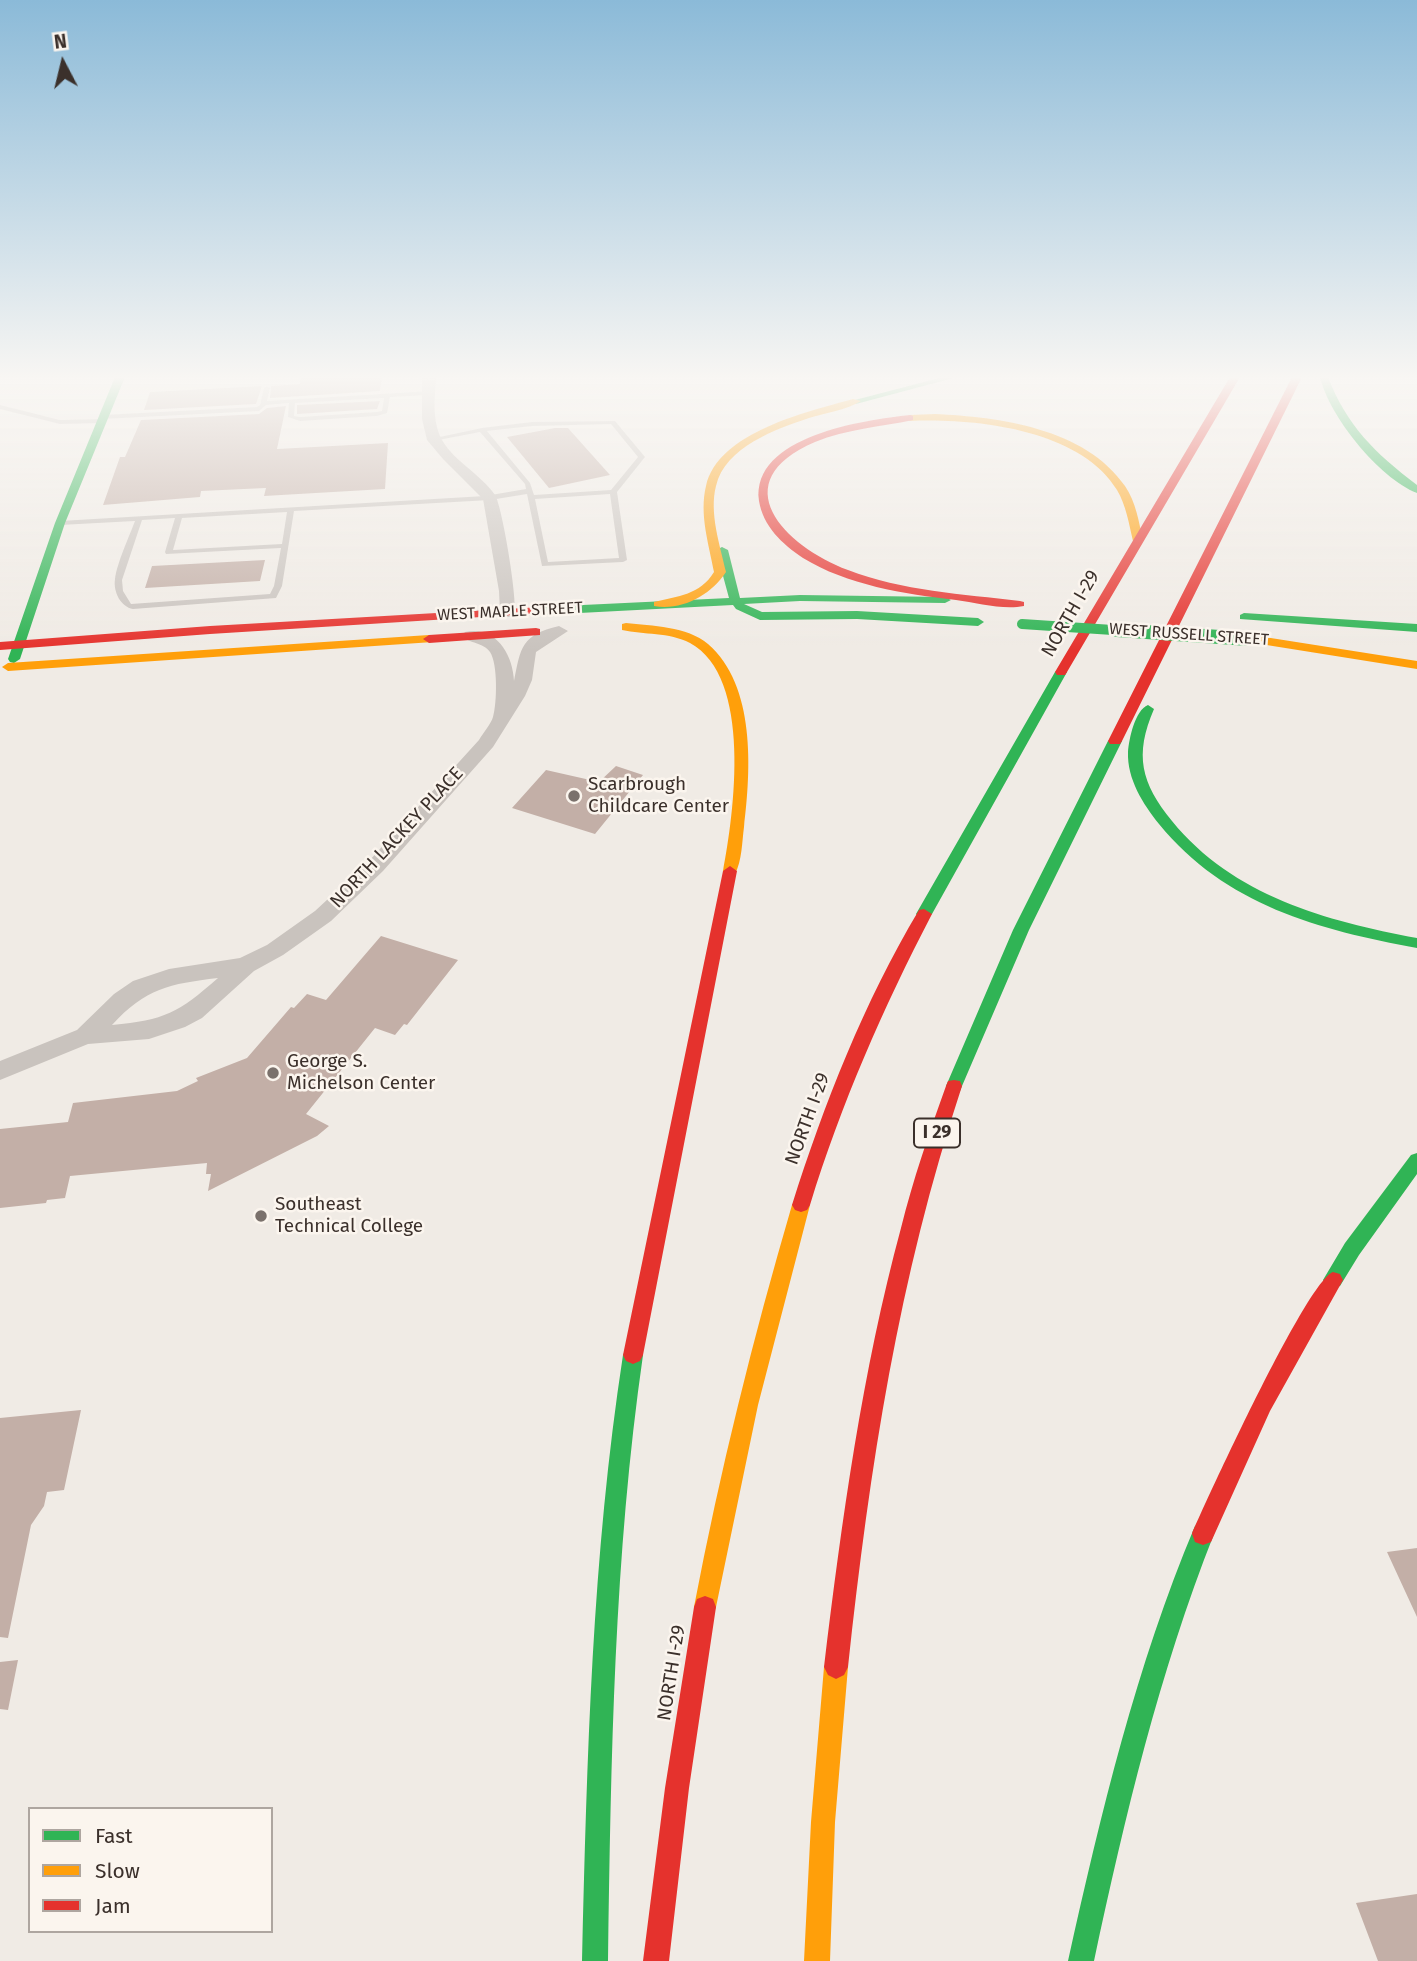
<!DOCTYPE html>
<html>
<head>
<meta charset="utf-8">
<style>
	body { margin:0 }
	#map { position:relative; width:1417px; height:1961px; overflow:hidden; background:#f0ebe5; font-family:"Fira Sans",sans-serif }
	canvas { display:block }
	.legend { position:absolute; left:28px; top:1807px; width:245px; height:126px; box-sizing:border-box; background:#fbf5ee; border:2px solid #aea6a0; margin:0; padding:9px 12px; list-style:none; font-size:21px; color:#3b302b }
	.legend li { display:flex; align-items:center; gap:14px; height:35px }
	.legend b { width:35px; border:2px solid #aea6a0 }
	.north { position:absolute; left:28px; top:28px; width:70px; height:70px; -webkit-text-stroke:5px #fbf5ee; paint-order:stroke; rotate:353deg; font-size:19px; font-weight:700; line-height:28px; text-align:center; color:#3b302b }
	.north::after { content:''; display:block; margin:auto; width:24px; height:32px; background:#3b302b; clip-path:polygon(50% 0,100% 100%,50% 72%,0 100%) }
</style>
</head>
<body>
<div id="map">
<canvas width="1417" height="1961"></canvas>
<ul class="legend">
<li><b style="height:9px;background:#30b455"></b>Fast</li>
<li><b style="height:9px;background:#ff9f0a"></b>Slow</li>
<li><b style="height:9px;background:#e5322d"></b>Jam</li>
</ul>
<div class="north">N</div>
</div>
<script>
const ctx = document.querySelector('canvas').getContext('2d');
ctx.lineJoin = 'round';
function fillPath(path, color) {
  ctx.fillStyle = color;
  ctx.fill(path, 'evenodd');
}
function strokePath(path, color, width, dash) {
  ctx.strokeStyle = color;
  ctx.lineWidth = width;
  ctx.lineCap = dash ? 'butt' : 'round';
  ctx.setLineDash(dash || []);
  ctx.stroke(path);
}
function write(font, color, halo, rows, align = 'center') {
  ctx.font = font + ' "Fira Sans",sans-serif';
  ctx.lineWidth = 5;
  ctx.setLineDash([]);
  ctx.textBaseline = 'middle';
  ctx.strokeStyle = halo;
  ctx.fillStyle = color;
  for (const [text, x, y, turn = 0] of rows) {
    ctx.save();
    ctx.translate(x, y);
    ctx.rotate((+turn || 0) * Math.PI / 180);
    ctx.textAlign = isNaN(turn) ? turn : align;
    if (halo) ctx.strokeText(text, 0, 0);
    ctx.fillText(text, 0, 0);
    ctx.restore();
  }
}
fillPath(new Path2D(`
	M301,377h81l-2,14 -110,7 1,-12 29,-2z
	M262,386l-6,18 -112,6 6,-18z
	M380,401l-3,8 -80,5v-9z
	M286,406l-9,43 111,-6 -3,46 -121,7 2,-8 -65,3 -1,6 -97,8 17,-48h5l16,-37 118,-6 8,-6z
	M555,428h13l42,47 -61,13 -42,-51z
	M265,560l-5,21 -115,7 7,-22z
	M616,766l27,9 -48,59 -83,-26 34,-38 53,12z
	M381,936l77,24 -51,65 -3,-1 -9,11 -20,-7 -69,86 23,12 -12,10 -109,55 3,-17h-5l1,-11 -137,13 -5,22 -18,2 -1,3 -46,5v-79l68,-7 5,-19 104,-12 21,-10 -2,-3 51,-20 44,-51 3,1 13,-14 19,6z
	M81,1410l-17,80 -17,2 -3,14 -13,19 -23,113 -8,-1v-219z
	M1417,1548v69l-30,-65z
	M18,1660l-10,50 -8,-1v-47z
	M1417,1894v67h-39l-22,-58z`), '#c3afa7');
fillPath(new Path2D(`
	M267,386l3,2 -3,13 162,-10 3,2 -3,2 -39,2 -3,16 -10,3 -77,5 -12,-4 1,-14 -23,2 -7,6 -156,8 -3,-2 3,-2 154,-8 3,-2 4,-17zM384,398l-2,13 -5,1 -77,5 -6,-1 1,-13z
	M0,405l60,15 41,-1 3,2 -3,2 -41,1 -60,-15z
	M615,421l30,36 -28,35 10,68 -4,2 -81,4 -15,-72 -37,6 -196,11 -12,75 -6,12 -143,11c-12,-2 -20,-17 -18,-30 2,-16 14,-42 20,-58l-75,4 -4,-2 4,-2 425,-25 41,-7 -1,-5 -45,-52 -47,9 -3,-2 52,-11 50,-6zM611,424l27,33 -27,33 -77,5 -4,-12 -43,-52 45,-5zM610,494l9,64 -71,4 -13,-63zM287,512l-5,32 -109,6 9,-32zM175,518l-10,34 1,2 115,-6 -7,38 -4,8 -139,10 -8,-13 -1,-11 20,-60z`), '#c9c3be');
fillPath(new Path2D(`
	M422,377h14c-1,19 -4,41 4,59 11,24 40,37 55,59 7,10 24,111 19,121l-6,1 -8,-5 -1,-21 -16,-92 -40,-40 -16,-19 -5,-21z
	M559,626l9,5 -32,21 -4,28 -7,16 -32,51 -110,124 -52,50 -48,34 -29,16 -52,47 -17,9 -36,12 -61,5 -88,36v-19l77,-31 37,-36 19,-13 36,-12 71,-11 27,-13 48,-34 54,-50 110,-121c4,-7 12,-16 14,-23 4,-14 5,-53 -3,-65 -7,-10 -20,-8 -28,-16l3,-4c31,-7 48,23 49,49 7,-34 7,-46 45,-55zM218,978c-40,35 -53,42 -106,47 34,-37 57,-41 106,-47z`), '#c9c3be');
fillPath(new Path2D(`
	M115,377h10l-60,146 -45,136 -6,4 -4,-1 -2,-3 47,-136z
	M943,377h14l-101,27 -5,-3z
	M1320,377h8c19,49 47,76 89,108v8c-38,-15 -88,-77 -97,-116z
	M722,547l6,3 12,48 60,-3 145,2 6,3 -6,3 -145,-2 -56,3 18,8 95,-1 121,7 6,4 -6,4 -121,-7 -97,1 -24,-11 -3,-4 -192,10 -6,-4 6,-4 188,-9 -13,-48z
	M1244,613l173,11v8l-177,-13v-4z
	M1061,668l6,4 -135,242 -8,5 -5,-1 -3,-4 139,-242z
	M1148,705l6,4c-20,46 -13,74 18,112 61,75 154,100 245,117v10c-98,-18 -192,-43 -258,-124 -16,-20 -32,-45 -31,-72 1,-13 7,-42 20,-47z
	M1115,737l7,4 -93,189 -67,156 -2,5h-12l-2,-5 67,-156 95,-189z
	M1417,1153v21l-58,81 -19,31 -7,2 -7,-2 -3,-6 22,-37 66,-88z
	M633,1346l7,3 3,6c-29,201 -32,403 -35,606h-26c5,-203 10,-405 41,-606l3,-6z
	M1203,1523l8,3 3,8c-55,139 -89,282 -120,427h-26c33,-148 68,-295 127,-435z`), '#30b455');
fillPath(new Path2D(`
	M853,399l8,2c-14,9 -36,12 -52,17 -33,11 -84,29 -93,68 -7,27 4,59 10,86 -15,23 -44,39 -72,34v-4c24,-6 46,-7 60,-30 -5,-27 -15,-58 -8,-86 12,-54 101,-74 147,-87z
	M935,414c64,3 150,14 190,72 11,16 14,36 18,55l-5,3 -5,-3c-4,-17 -7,-36 -16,-51 -37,-61 -143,-72 -207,-69l-5,-3 5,-3z
	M626,623c26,3 61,3 82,21 48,42 43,126 36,183 -2,15 -2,34 -9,47h-10l-2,-3c11,-57 30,-194 -33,-228 -21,-11 -46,-8 -68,-13v-6z
	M429,635l4,1v6l-425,29 -6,-4 6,-4z
	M1258,636l159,25v8l-163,-26 -2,-3z
	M801,1198l6,2 3,5 -52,200 -42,202 -3,8 -8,3 -8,-3 -3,-8c26,-136 59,-269 98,-402l3,-5z
	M836,1655l8,4 4,8 -13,155 -5,139h-26l7,-139 13,-155 4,-8z`), '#ff9f0a');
fillPath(new Path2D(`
	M1230,377h10l-173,295 -2,3h-8l-2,-3z
	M1292,377h10l-180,364 -2,3h-10l-2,-3z
	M910,415l3,1v4c-33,7 -66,9 -98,22 -93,40 -31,104 33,128 54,21 115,24 172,31l4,1v4c-21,4 -47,-3 -68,-6 -52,-6 -109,-15 -153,-42 -21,-14 -40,-32 -44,-57 -8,-65 105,-81 151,-86z
	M541,607l4,2v4l-335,21 -210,16v-8l210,-16z
	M536,628l4,1v6l-111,8 -6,-4 6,-4z
	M730,866l7,5 -94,484 -3,6 -7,3 -7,-3 -3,-6 100,-484z
	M924,909l8,5c-49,94 -91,190 -122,291l-3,5 -6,2 -6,-2 -3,-5c32,-101 72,-203 127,-295z
	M954,1080l6,1 2,5c-64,194 -92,379 -114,581l-4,8 -8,4 -8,-4 -4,-8c18,-148 38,-295 77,-439 12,-48 28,-95 45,-142l2,-5z
	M1333,1272l7,2 3,6 -73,131 -59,131 -8,3 -8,-3 -3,-8c16,-37 115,-253 141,-262z
	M705,1596l8,3 3,8 -27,181 -20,173h-26l22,-173 29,-181 3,-8z`), '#e5322d');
strokePath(new Path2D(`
	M1022,624l121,8`), '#30b455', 10);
strokePath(new Path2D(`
	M1117,630l132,9`), '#30b455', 14);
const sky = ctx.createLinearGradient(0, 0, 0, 651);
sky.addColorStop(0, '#8bbad8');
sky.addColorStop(0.58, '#f8f6f3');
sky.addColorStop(1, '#f8f6f300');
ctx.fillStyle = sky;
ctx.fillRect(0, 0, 1417, 651);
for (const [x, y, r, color] of [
	[574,796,7,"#7a716c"],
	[273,1073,7,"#7a716c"],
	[261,1216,7,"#7a716c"]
]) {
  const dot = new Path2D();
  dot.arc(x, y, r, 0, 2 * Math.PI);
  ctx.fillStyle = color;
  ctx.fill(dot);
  strokePath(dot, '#fbf5ee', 2.5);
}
write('16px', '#3b302b', '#fbf5ee', [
	["WEST MAPLE STREET",510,612,-3],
	["WEST RUSSELL STREET",1189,635,4]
]);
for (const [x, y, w] of [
	[937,1133,46]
]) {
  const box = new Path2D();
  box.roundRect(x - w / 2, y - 14.5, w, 29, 5);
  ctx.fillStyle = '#fbf5ee';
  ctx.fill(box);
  strokePath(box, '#3b302b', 2);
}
write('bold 18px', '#3b302b', null, [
	["I 29",937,1133]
]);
write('19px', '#3b302b', '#fbf5ee', [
	["NORTH I-29",1071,614,-60],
	["NORTH LACKEY PLACE",397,838,-47],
	["NORTH I-29",808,1119,-70],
	["NORTH I-29",672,1673,-81]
]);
write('19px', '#3b302b', '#fbf5ee', [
	["Scarbrough",588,785],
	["Childcare Center",588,807],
	["George S.",287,1062],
	["Michelson Center",287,1084],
	["Southeast",275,1205],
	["Technical College",275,1227]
], 'left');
</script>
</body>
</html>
